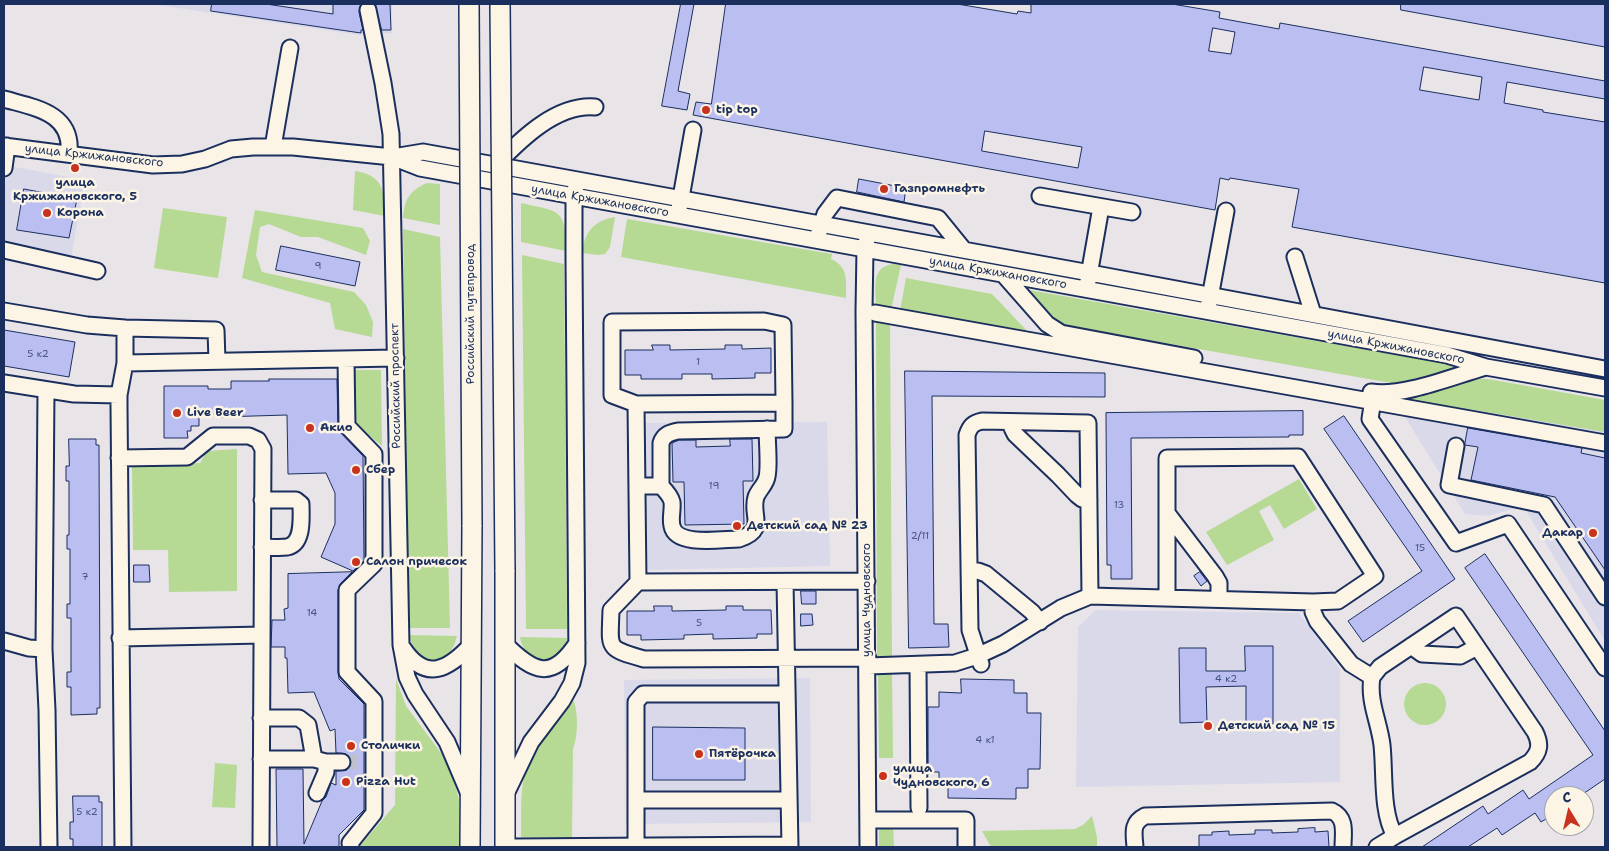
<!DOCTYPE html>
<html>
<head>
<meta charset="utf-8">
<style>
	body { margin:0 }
	#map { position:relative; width:1609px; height:851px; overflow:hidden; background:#e8e4e8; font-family:"Shantell Sans",sans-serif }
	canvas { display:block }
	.frame { position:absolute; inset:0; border:5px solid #1b2f5e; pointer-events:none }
	.north { position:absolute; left:1544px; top:786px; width:50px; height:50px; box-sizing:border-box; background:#fcf5e5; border:1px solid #a2a6af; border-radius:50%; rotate:351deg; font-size:14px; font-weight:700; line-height:20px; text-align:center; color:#1b2f5e }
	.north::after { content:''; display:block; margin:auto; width:18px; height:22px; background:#c8321e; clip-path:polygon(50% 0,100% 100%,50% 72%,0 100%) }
</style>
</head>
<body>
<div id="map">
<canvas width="1609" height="851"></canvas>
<div class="frame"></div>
<div class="north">С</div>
</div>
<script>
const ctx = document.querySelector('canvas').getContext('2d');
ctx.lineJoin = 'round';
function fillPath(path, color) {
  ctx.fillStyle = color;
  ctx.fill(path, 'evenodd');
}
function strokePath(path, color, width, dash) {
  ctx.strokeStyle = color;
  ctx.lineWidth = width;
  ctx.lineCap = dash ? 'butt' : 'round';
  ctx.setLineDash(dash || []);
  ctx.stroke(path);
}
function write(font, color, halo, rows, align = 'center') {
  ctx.font = font + ' "Shantell Sans",sans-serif';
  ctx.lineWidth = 5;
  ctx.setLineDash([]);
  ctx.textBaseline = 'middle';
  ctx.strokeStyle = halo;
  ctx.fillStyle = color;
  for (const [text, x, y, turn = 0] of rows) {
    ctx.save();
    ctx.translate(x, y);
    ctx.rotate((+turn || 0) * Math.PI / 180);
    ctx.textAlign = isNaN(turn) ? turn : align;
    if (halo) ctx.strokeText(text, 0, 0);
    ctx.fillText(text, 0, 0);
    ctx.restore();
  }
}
fillPath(new Path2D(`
	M152,4h240v29l-33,2z
	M4,165l81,15 -16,89 -65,-12z
	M1454,399l151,24v218l-82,-135 -35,10 -23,-2 -62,-100z
	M827,422l3,144 -185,4 -1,-147z
	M1096,610l203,3 41,56v113l-264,5 2,-160z
	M810,678l1,144 -185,2 -2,-144z`), '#dad9ea');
fillPath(new Path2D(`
	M355,171c28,4 30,20 30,45l-32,-6z
	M427,183l13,1v41l-37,-7c1,-18 7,-28 24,-35z
	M521,203c39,9 45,5 45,48l-45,-9z
	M163,208l64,9 -9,61 -64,-10z
	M255,210l108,18 7,13 -4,14 -48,-18h-17l-32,-13 -9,3 -4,28 6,17 92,20 12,13 7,17 -1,15 -37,-8 -5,-26 -88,-25z
	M615,217l-5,30 -5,7 -7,1 -16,-2c2,-21 13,-33 33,-36z
	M627,219l205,35 -1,5c18,8 15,23 15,39l-225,-41z
	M403,229l37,8 10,391h-41z
	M522,255l42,9 3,365h-41z
	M893,264l8,1 -10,45 -15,-3c0,-18 -6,-40 17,-43z
	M906,278l86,16 39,41 -131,-24z
	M1029,290l423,75 1,3 -56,16 -334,-59 -12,-7z
	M876,316l14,2 2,341h-15z
	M355,370h26l1,76 -27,-22z
	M1476,379h12l117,21v32l-136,-23 -13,3 -56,-11z
	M237,449v142l-68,1 -1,-42h-35l-1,-84 68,-3 7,-12z
	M1299,479l18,30 -33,20 -14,-24 -11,6 15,29 -47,25 -21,-33z
	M409,635l48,1c-8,34 -40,33 -48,-1z
	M520,637l47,1c-3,30 -43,28 -47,-1z
	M892,671l1,87h-14l-1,-86z
	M396,679l10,27 38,51 9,21 6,21v48h-100l36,-42z
	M1404 704a21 21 0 1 1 42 0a21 21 0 1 1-42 0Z
	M572,698c7,10 6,40 1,51l-1,89 -51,-1c1,-22 -2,-46 5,-67 8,-26 30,-50 46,-72z
	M215,763l22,2 -2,43 -23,-1z
	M1092,816l5,21v10h-106l-9,-16 93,-2 8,-4z
	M886,826h7l1,21h-15v-17z`), '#b6da94');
const building = new Path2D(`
	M212,4h54l67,10v-10h28l-2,8 4,18h-2v3l-150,-22z
	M375,4h15l1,26h-9z
	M681,4h13l-16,87 12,3 -3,16 -25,-4z
	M726,4h231l60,10 1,-3 13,2v-9h141l48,8 -1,6 60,11 1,-6 325,58v18l-98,-17 -3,21 39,7v2l62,10v161l-313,-56 7,-38 -69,-11 -1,2 -9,-2 -5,32 -522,-95 3,-13 15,2zM1213,28l22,4 -4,22 -22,-3zM1424,67l58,10 -3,23 -59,-10zM985,131l97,16 -4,21 -96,-17z
	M1401,4h204v43l-204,-37z
	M859,179l47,9 -2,14 -47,-10z
	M24,189l53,10 -8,39 -52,-8z
	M281,246l79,16 -5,24 -79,-16z
	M4,330l71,12 -6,35 -65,-11z
	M652,345h18v5l55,-1v-4h17v4l29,-1v25h-16v5l-43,1v-5h-30v5h-41v-4h-16v-25h28z
	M905,371l200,2v24l-173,-1 2,228h14l1,23 -40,1z
	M269,379h68l1,51 25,26 1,105 -11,10 -32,-14 14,-33v-31l-9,-20 -38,1 -1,-59 -67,2v-3h-21v12h-8v5h-4l1,7h-24v-52h44v3h23v-8h38z
	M1303,411v24h-14v2l-158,1 1,141h-21v-14h-4l-1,-152z
	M1344,416l111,163 -92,63 -15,-21 74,-50 -98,-142z
	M1468,428l114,20 -1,5 24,5v112l-50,-73 -84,-17 7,-33 -13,-2z
	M69,439h27v6h3l1,263h-3v6l-26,1v-28h-4v-15h4v-54h-4v-14h3v-55h-3v-14h2v-54h-3v-15h3z
	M730,439h22l1,42h-10l1,43 -59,1 -1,-43h-11l-1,-39 7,-3h17v7l34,-1z
	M1485,554l120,177v48l-25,17h-26v18l-13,8 -6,-9 -33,22 -5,-7 -29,19h-46l61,-41 5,8 35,-24 6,9 64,-44 -128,-187z
	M134,565h15l1,17h-16z
	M352,572l-12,12 -2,6v82l1,7 25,25v106l-25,25v12h-62l-1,-78h27l1,75 18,-43 4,-4 5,-14 5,2v-14l11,-1 3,-4 1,-4 -5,-8 -10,-1 -1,-24 -5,2 -16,-39 -26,1 -1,-35h-2v-11h-14l1,-27h13l-1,-11 4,-1v-34z
	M1200,572l7,9 -6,5 -7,-10z
	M801,591h15v13h-14z
	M654,606h18v5l54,-1v-4h17v4h28l1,24h-15v4l-44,1v-5l-29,1v4l-43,1v-5h-14v-24h27z
	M801,614h11l1,11 -12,1z
	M1245,646h28v78h-27v-38l-40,1 1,35 -27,1 -1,-75h27v23h39z
	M961,679l53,1v13h13v20h14l-1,56h-12v19h-12v11l-68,-1v-11h-9v-15h-11v-65h11v-15l22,1z
	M653,727l92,1v52h-92z
	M73,796h26v6h3v45h-29v-8h-3v-17h3z
	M1315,828v4l13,-1 1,16h-130v-12h13v-3l17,-1v4l26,-1v-4h17v3l26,-1v-3z`);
fillPath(building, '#babef0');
strokePath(building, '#1b2f5e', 1);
strokePath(new Path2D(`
	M342,762h22`), '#bfc0cc', 15, [15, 8]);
const minor = new Path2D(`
	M368,10l15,73 8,51 10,511 6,32 8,17 32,48 22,52
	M4,99c32,9 69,14 65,55
	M4,146l149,19 29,-1 23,-5 26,-10 22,-2h40l99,10 28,11 1027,187 39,12 119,21
	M273,147l17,-99
	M393,157l30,-5 667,121 515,96
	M497,164c25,-26 60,-60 98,-57
	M4,168l3,-22
	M1040,196l92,16
	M679,209l14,-79
	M819,232l6,-18 12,-16 101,20 26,32
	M867,239l-2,10 -1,62 4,536
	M4,250l93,21
	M1295,257l18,57
	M1003,274l44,50 14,9 133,25
	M1088,281l13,-74
	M1209,303l17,-92
	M4,311l83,14 38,3v35l-6,32v11l4,441
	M875,313l730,130
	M764,321l19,4 1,78 -148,1 -24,-9v-73z
	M125,328l91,2 1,31
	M346,359l1,67 27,28v110l-27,26v82l27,29v112l-24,30 1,4
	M125,363l271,-5
	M4,383l70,11 45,1
	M46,390l-2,259 3,61 2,137
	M1371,392c33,5 82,-16 115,-25
	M1374,393l-4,26 86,124 52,-19 97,144
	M636,404l2,178 229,-1
	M1012,422v6l3,6 43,41 19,20 5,4 7,1
	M1456,446l-7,39 95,20 61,92
	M119,458l68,-1 26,-21h36l9,4 5,9 -2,398
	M637,486h24c4,4 10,11 11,16 1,8 -2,16 0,24 4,21 51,13 67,13 29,-9 11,-24 17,-42 2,-6 8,-11 10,-17 4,-8 1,-40 1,-51
	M661,486v-43c3,-9 9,-10 17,-12l106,-2v-26
	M1167,513l48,63 4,7v16
	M262,547c8,0 17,1 25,0 17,-3 14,-30 14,-43l-5,-4h-34
	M969,571h9l8,3 46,38 8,10
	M638,582l-27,28c-1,39 -6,38 33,49l224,-1
	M785,582l5,265
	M1167,598v-140l131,-1 77,119 -37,25 -25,1
	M120,638l142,-3
	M4,641l25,7 15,1
	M505,644c29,29 47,37 72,-1
	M1411,646l11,8 38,2 17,-9
	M403,648c23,35 46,21 69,-4
	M981,664l-11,-34 -3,-195c3,-9 6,-12 15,-14l106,2 2,173
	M918,665l1,143
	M868,666l87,-3 22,-7 26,-12 58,-36 29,-12 223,6v10l4,9 34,43 21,13c-4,24 7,44 10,68 3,28 -1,67 13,91l-18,11
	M1372,677l8,-10 76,-51 79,116c6,12 5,20 -5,30l-135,74
	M787,694h-144l-7,8v98h153
	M261,718h38l9,7 6,34
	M261,759h53l12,3h16
	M317,793l9,-21v-10
	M506,794l25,-52 31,-41 10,-18 5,-20 -3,-405v-62l2,-10
	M636,800v46
	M868,820h98v27
	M514,847l276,-2
	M1135,847c-1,-14 -4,-24 10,-31l187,-5c15,7 11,22 11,36`);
const major = new Path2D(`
	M505,570v277
	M470,847l2,-322`);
strokePath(minor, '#1b2f5e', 19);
strokePath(major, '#1b2f5e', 22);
strokePath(minor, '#fcf5e5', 15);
strokePath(major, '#fcf5e5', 19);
const majorBridge = new Path2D(`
	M469,4l3,521
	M500,4l5,566`);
strokePath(majorBridge, '#1b2f5e', 22, []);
strokePath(majorBridge, '#fcf5e5', 19);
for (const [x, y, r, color] of [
	[706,110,5,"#c8321e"],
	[75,168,5,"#c8321e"],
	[884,189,5,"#c8321e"],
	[47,213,5,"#c8321e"],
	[177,413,5,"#c8321e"],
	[310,428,5,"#c8321e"],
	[356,470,5,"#c8321e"],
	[737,526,5,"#c8321e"],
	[1593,533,5,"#c8321e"],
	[356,562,5,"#c8321e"],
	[1208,726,5,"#c8321e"],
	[351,746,5,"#c8321e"],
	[699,754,5,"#c8321e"],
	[883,776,5,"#c8321e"],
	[346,782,5,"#c8321e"]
]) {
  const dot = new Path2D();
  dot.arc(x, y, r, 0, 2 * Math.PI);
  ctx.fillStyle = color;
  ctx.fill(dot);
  strokePath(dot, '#fcf5e5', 2);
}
write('10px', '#435382', null, [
	["9",318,266],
	["5 к2",38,354],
	["1",698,362],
	["19",714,486],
	["13",1119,505],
	["2/11",920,536],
	["15",1420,548],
	["7",85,577],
	["14",312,613],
	["5",699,623],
	["4 к2",1226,679],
	["4 к1",985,740],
	["5 к2",87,812]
]);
write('bold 12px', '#1b2f5e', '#fcf5e5', [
	["tip top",716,110],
	["улица",75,183,"center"],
	["Кржижановского, 5",75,197,"center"],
	["Газпромнефть",894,189],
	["Корона",57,213],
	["Live Beer",187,413],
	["Акио",320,428],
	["Сбер",366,470],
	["Детский сад № 23",747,526],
	["Дакар",1583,533,"right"],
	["Салон причесок",366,562],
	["Детский сад № 15",1218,726],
	["Столички",361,746],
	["Пятёрочка",709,754],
	["улица",893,769],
	["Чудновского, 6",893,783],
	["Pizza Hut",356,782]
], 'left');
write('12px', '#1b2f5e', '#fcf5e5', [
	["улица Кржижановского",94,156,6],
	["улица Кржижановского",600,201,10],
	["улица Кржижановского",998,273,10],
	["Российский путепровод",471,314,-90],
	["улица Кржижановского",1396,347,11],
	["Российский проспект",396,386,-91],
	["улица Чудновского",867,600,-90]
]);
</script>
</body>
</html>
